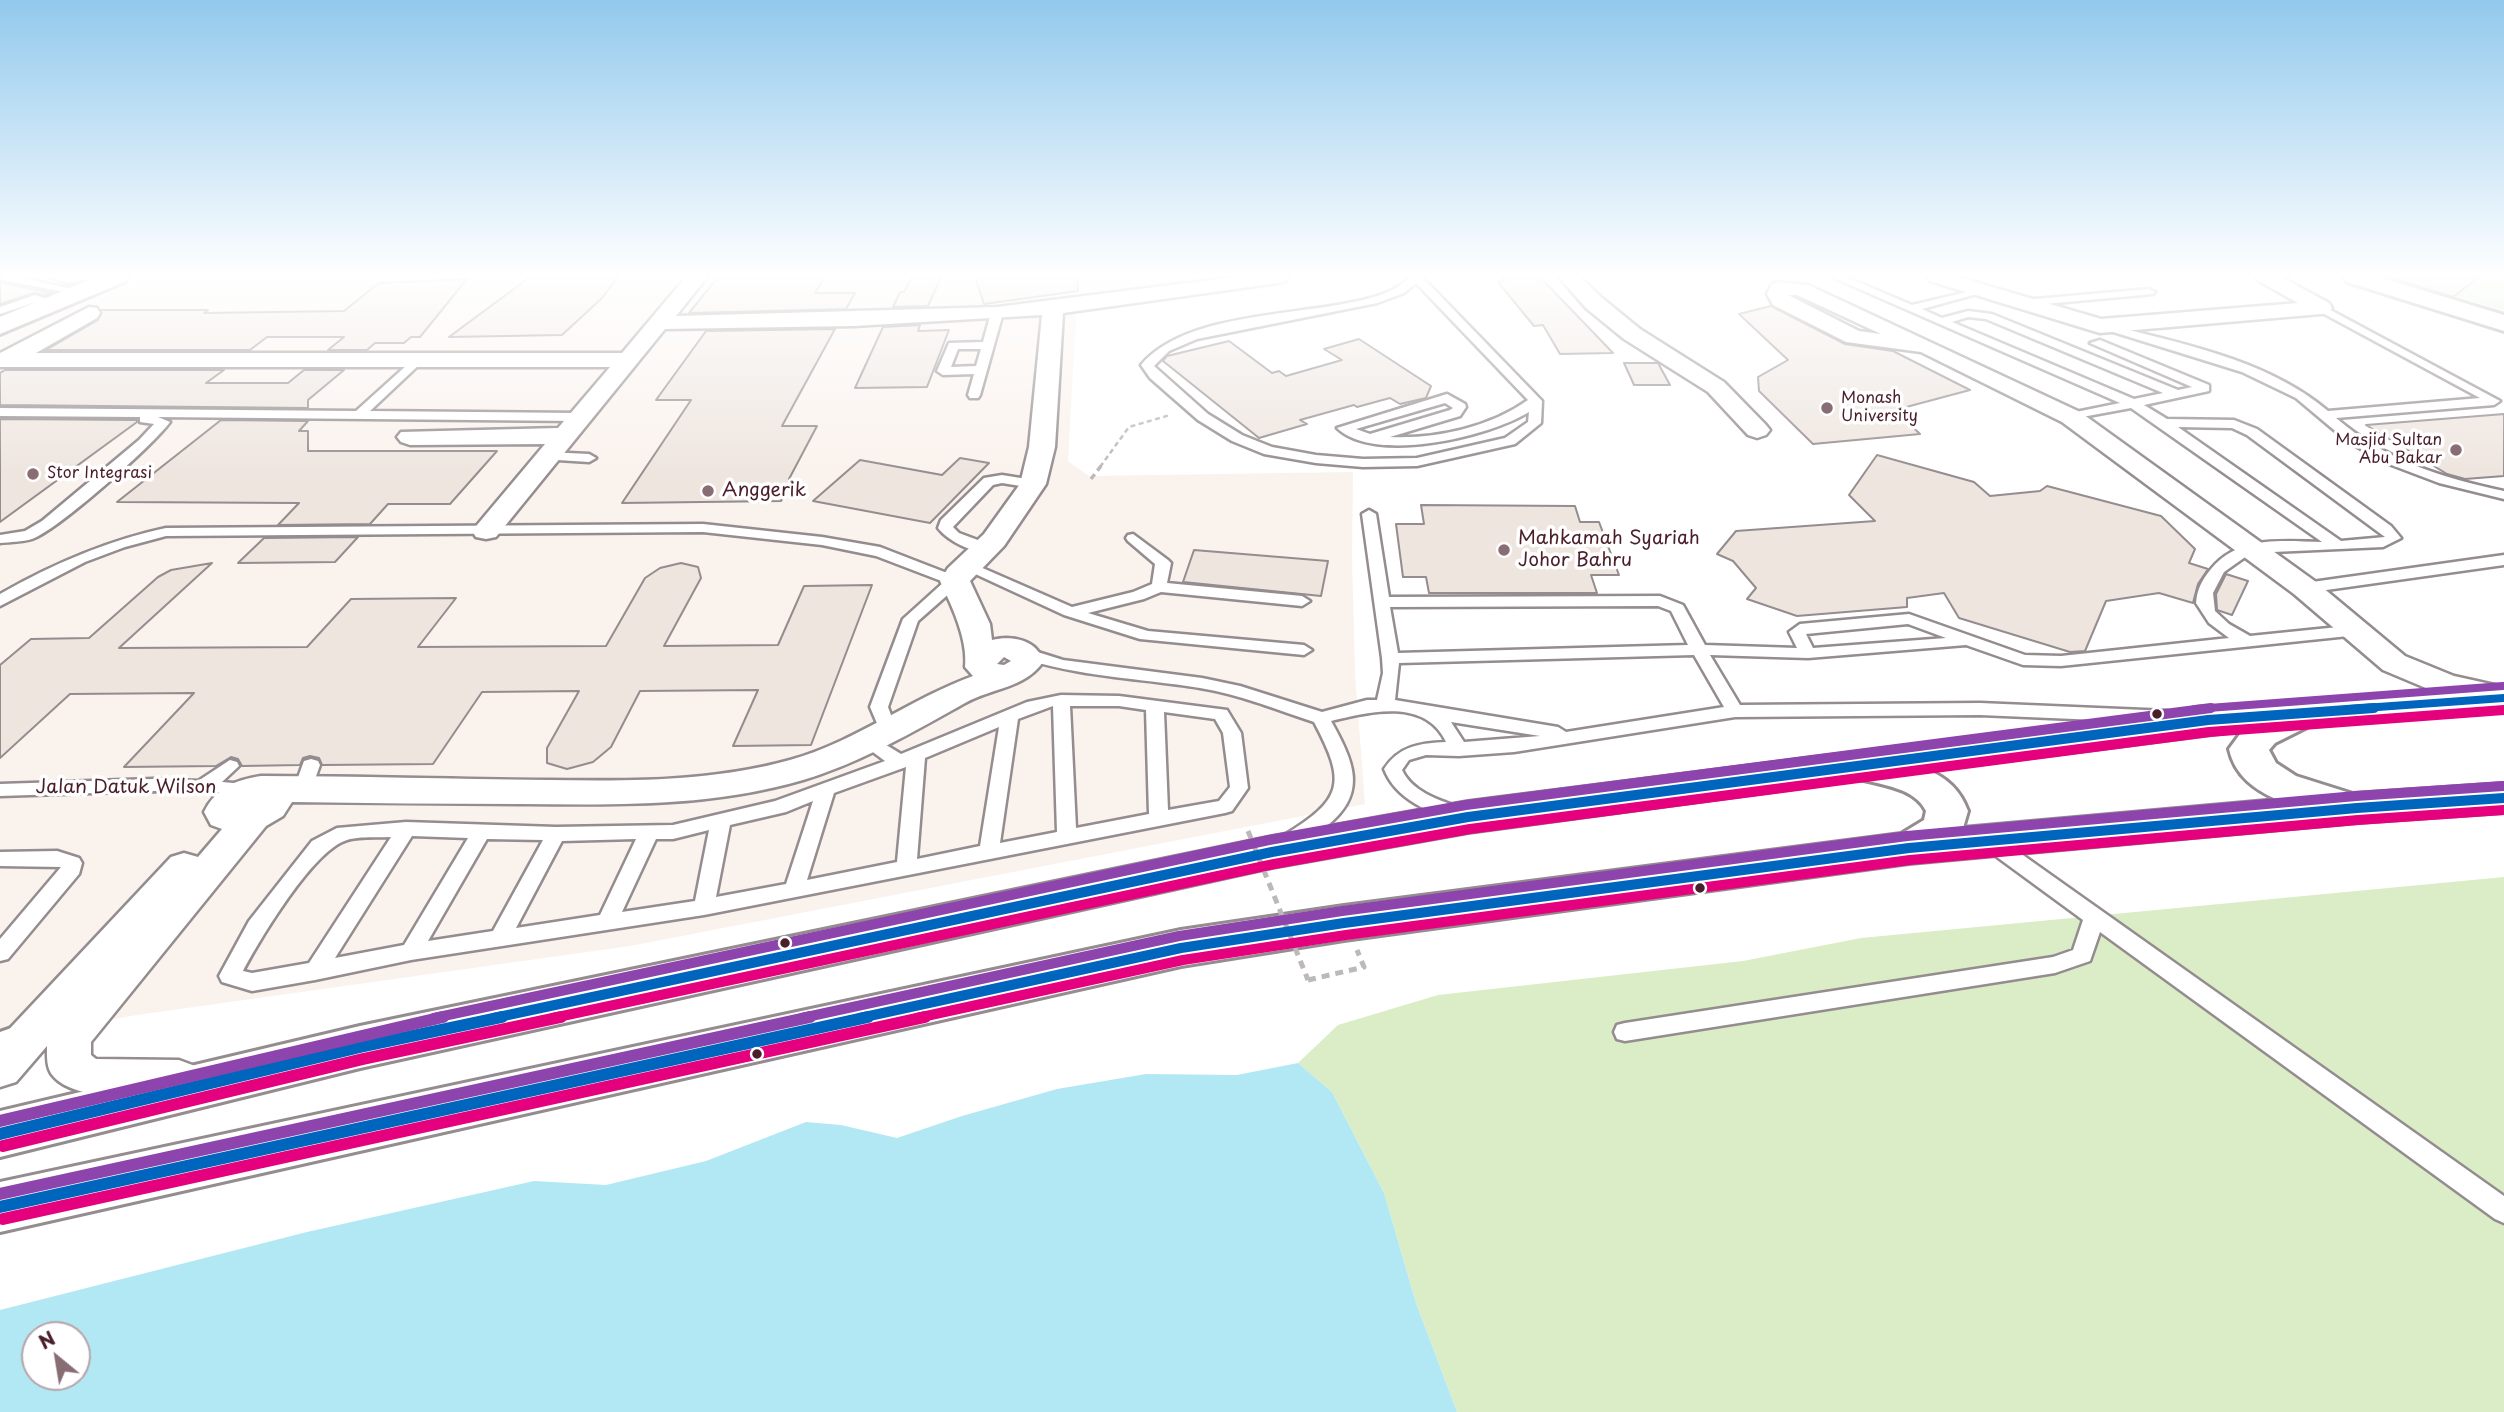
<!DOCTYPE html>
<html>
<head>
<meta charset="utf-8">
<style>
	body { margin:0 }
	#map { position:relative; width:2504px; height:1412px; overflow:hidden; background:#fff; font-family:"Playpen Sans",sans-serif }
	canvas { display:block }
	.north { position:absolute; left:21px; top:1321px; width:70px; height:70px; box-sizing:border-box; background:#fff; border:2px solid #b7a5aa; border-radius:50%; rotate:330deg; font-size:19px; font-weight:700; line-height:28px; text-align:center; color:#4a1f2b }
	.north::after { content:''; display:block; margin:auto; width:24px; height:32px; background:#896d75; clip-path:polygon(50% 0,100% 100%,50% 72%,0 100%) }
</style>
</head>
<body>
<div id="map">
<canvas width="2504" height="1412"></canvas>
<div class="north">N</div>
</div>
<script>
const ctx = document.querySelector('canvas').getContext('2d');
ctx.lineJoin = 'round';
function fillPath(path, color) {
  ctx.fillStyle = color;
  ctx.fill(path, 'evenodd');
}
function strokePath(path, color, width, dash) {
  ctx.strokeStyle = color;
  ctx.lineWidth = width;
  ctx.lineCap = dash ? 'butt' : 'round';
  ctx.setLineDash(dash || []);
  ctx.stroke(path);
}
function write(font, color, halo, rows, align = 'center') {
  ctx.font = font + ' "Playpen Sans",sans-serif';
  ctx.lineWidth = 7;
  ctx.setLineDash([]);
  ctx.textBaseline = 'middle';
  ctx.strokeStyle = halo;
  ctx.fillStyle = color;
  for (const [text, x, y, turn = 0] of rows) {
    ctx.save();
    ctx.translate(x, y);
    ctx.rotate((+turn || 0) * Math.PI / 180);
    ctx.textAlign = isNaN(turn) ? turn : align;
    if (halo) ctx.strokeText(text, 0, 0);
    ctx.fillText(text, 0, 0);
    ctx.restore();
  }
}
fillPath(new Path2D(`
	M147,277h1080l-150,20 -9,164 21,15 264,-4 -1,84 3,118 10,130 -735,142 -493,69 -137,23v-701z`), '#faf2ed');
fillPath(new Path2D(`
	M2393,277h111v34z
	M2504,877v535h-1047l-41,-109 -32,-110 -52,-101 -34,-29 40,-38 100,-30 305,-34 118,-23z`), '#dbedc6');
fillPath(new Path2D(`
	M1298,1063l34,29 52,101 32,110 41,109h-1457v-102l307,-78 227,-51 72,4 100,-24 100,-39 35,3 56,13 65,-22 95,-27 89,-15 91,1zM35,1335h42v42h-42z`), '#b1e8f4');
const building = new Path2D(`
	M530,277h88l-16,21 -40,37 -113,2z
	M718,277h107l-10,16h40l-9,16 -157,4z
	M912,277h29l-13,29 -35,1 7,-15h4z
	M975,277h102l1,14 -94,13z
	M1501,277h39l73,76 -53,1 -17,-29 -9,1 -36,-44 6,-1z
	M2389,277h90l-26,20z
	M467,279l-47,58h-9l-7,6h-29l-8,7h-39l16,-13h-77l-17,13h-204l52,-30 3,-10h107l-4,3 140,-2 35,-28z
	M0,281l3,2 48,10 -6,2 -11,-2 -34,11z
	M1771,306l74,38 48,7 77,39 -75,20 25,24 -107,10 -54,-53 -1,-14 30,-17 -49,-46z
	M920,325l-2,6 31,-1 -22,57 -72,1 28,-61z
	M835,329l-53,97h35l-28,53h3l-11,22 -159,2 69,-103h-35l50,-69z
	M1359,339l72,47 -5,12 -26,6 -10,-6 -33,9 -3,-2 -54,15 7,4 -48,14 -96,-77 4,-5 62,-15 43,32 7,-2 7,5 56,-16 -18,-11z
	M1624,363h34l12,22h-36z
	M5,370h219l-18,13h82l16,-13h40l-36,30v8l-308,-3v-32z
	M2504,414v62l-39,3 -18,-5 -81,-49z
	M0,419l137,1v2l-137,100z
	M221,420l87,1 -9,10h9v20h189l-47,53h-62l-18,20 -92,1 21,-22 -182,-1z
	M1877,455l97,27 16,14 50,-5 7,-5 114,30 34,33 -6,14 19,6 -10,15 -5,19 -34,-10 -53,8 -21,50 -15,1 -111,-34 -15,-25 -37,5v9l-110,9 -50,-17 9,-11 -23,-27 -16,-7 19,-23 139,-10 -26,-26z
	M960,458l29,5 -59,60 -117,-22 47,-41 82,15z
	M1421,505l154,1 5,16h19l20,53h-28l6,18h-168l-3,-16h-23l-7,-53h28z
	M358,537l-23,25 -97,1 26,-25z
	M1194,550l134,11 -7,35 -138,-14z
	M212,563l-93,85 188,-1 44,-48 105,-1 -38,49 188,-1 39,-68 15,-10 21,-5 17,4 3,11 -37,68 114,-1 26,-59 68,-1 -61,160 -78,1 25,-56 -118,1 -29,56 -18,15 -26,7 -20,-6v-15l32,-57 -97,1 -49,72 -111,1 -3,-7 -9,-2 -7,2 -3,7 -58,1 -4,-7 -7,-2 -15,9 -92,1 70,-74 -124,1 -70,64v-93l31,-26 58,-1 69,-61 13,-7z
	M2226,574l22,7 -16,34 -15,-5 -1,-16z`);
fillPath(building, '#eee5df');
strokePath(building, '#948c8e', 2);
const service = new Path2D(`
	M0,277h18l68,15 -6,3 -77,-15z
	M50,277h44l-25,6z
	M1410,277h12l120,124 -1,22 -26,21 -98,22 -54,1 -47,-4 -52,-9 -32,-13 -34,-21 -48,-42 -9,-13c43,-51 149,-49 212,-63 21,-4 42,-10 57,-25zM1416,283l112,117c-38,27 -91,39 -138,37l70,-21 6,-9 -1,-3 -18,-10 -110,34c37,36 152,9 192,-16l-1,10 -23,16 -88,20 -54,1 -47,-4 -44,-8 -30,-12 -34,-21 -54,-48 15,-15 28,-12 180,-36 27,-10zM1445,403l8,5 -3,2 -80,24 -14,-5z
	M1832,277h14l66,28 72,-17v4l-62,17 20,9 26,-7 24,3 186,76 14,-3 -102,-44 10,-3 109,45v6l-65,14 23,14 67,1 23,9 134,97 10,12 -18,9 -132,6 -27,19 -11,21 2,18 14,13 21,12 108,-11 8,5 -8,5 -297,31 -38,-1 -57,-20 -158,13 -98,-3 30,50 240,-2 188,8 9,6 -9,6 -188,-8 -245,2 -221,35 -55,4 -33,-1 -17,5 -7,10c11,24 43,32 66,40l3,5 -3,5 -7,2c-31,-9 -65,-22 -77,-53 15,-23 36,-26 62,-27 -20,-44 -76,-31 -115,-21 21,38 38,71 -3,104 -11,9 -24,19 -38,23l-7,-2 -3,-5 3,-5c60,-37 64,-52 31,-114 -37,-12 -75,-28 -114,-34 -62,-10 -121,-11 -181,-31l-2,-4 8,-5 38,12 139,18 38,8 82,26 45,-12h10l6,-27 -1,-15 -20,-144 7,-4 7,4 13,83 271,-1 23,9 22,40 92,3 -8,-16 11,-8 109,-10 116,41 36,1 168,-18 -20,-15 -13,-20c1,-14 6,-23 15,-34 28,-34 71,-28 111,-27l-191,-134 -65,12v-6l54,-11zM1968,317l18,2 177,74 -29,6 -182,-77zM2178,427l54,1 15,7 138,102 -44,4zM1658,606l13,5 17,34 -290,8 -8,-46zM1908,624l38,14 -133,10 -7,-14zM1694,655l30,52 -158,25 -8,-5 -163,-27 4,-37zM1451,722l89,14 -76,6z
	M2149,289l6,3 -2,2 -130,12 -6,-3 6,-3z
	M35,295l26,8 -6,3 -19,-4 -36,12v-7z
	M2321,305l179,96 -6,4 -158,13c49,42 106,60 168,73v8l-65,-16 -58,-22 -35,-21 -50,-42 -54,-26 -148,-46 6,-3c76,19 167,36 228,88l152,-13 -163,-88v-4z
	M997,310l6,3 -23,82 -2,3h-8l-2,-3 6,-21 -31,1 -6,-4 12,-28 34,-1 8,-29zM958,349h23l-5,17 -25,1z
	M417,356l6,4 -2,3 -51,48 209,2 6,4 -6,4 -421,-4 12,5c-18,24 -112,108 -138,117 -9,3 -22,3 -32,4v-8l25,-4 17,-10 97,-81 15,-16 -14,-2v-5l-140,-1v-8l356,3z
	M547,452l42,2 7,4 -7,4 -47,-3 -2,-3z
	M1002,475l31,5 7,4 -7,4 -31,-5 -9,2 -40,42 6,6 32,12 3,3 -3,3c-16,4 -43,-10 -53,-23l3,-8 43,-42z
	M703,524l119,13 58,10 80,31 3,3 -3,3 -42,37 -30,86 9,24 -3,4h-12l-12,-28 33,-88 41,-37 -68,-26 -54,-11 -119,-13 -537,4 -41,11 -40,15 -85,44v-12c53,-30 106,-53 166,-66z
	M1133,534l35,26 3,3 -4,20 135,13 8,5 -8,5 -141,-14 -17,7 -56,14 60,18 156,14 8,5 -8,5 -164,-16 -76,-24 -106,-49 8,-5 5,2 101,44 61,-15 19,-8 3,-20 -27,-23 -2,-3 2,-3z
	M2504,555v10l-199,28 -8,-5 8,-5z
	M1061,695l58,1 108,14 14,23 7,55 -16,23 -7,2 -521,102 -293,45 -96,20 -63,11 -30,-9 -3,-6 30,-55 63,-80 25,-13 69,-6 150,5 117,-2 102,-24 110,-40 -27,-20 3,-4h12l28,17 126,-52zM1053,706l4,126 -57,11 18,-124zM1070,706h49l27,4 3,104 -73,14zM1164,712l51,7 8,14 7,54 -11,14 -51,9zM999,727l-19,119 -63,13 8,-101zM906,767l-9,95 -90,18 27,-87zM813,801l-27,83 -70,13 14,-72 56,-13zM709,830l-14,71 -73,11 34,-73h17zM412,836l56,2 -64,107 -69,13zM391,837l-82,126 -57,10 -9,-2c17,-32 70,-121 104,-131 13,-4 30,-2 44,-3zM487,839l56,1 -50,91 -65,10zM636,839l-36,76 -84,13 46,-87z
	M311,759l7,2 2,4 -11,31h-14l-2,-5 11,-30z
	M230,760l7,2 2,4 -17,16 34,3 2,4 -2,4 -102,-2 -154,5v-12l154,-5 44,2z
	M1989,834l7,2 508,360v27l-9,-4 -395,-287 -10,29 -35,12 -430,68 -8,-2 -3,-7 3,-7 8,-2 428,-66 20,-7 10,-30 -101,-74 -3,-5 3,-5z
	M57,851l22,7 3,5 -3,11 -71,85 -8,2v-22l61,-72 -61,-1v-14z`);
const minor = new Path2D(`
	M686,277h21l-31,39 321,-9 238,-30h53l-3,4 -7,2 -215,30 -8,134 -9,37 -42,62 -34,35 20,43 2,16c20,-5 46,0 51,22 -18,26 -51,26 -78,41 -52,29 -105,60 -162,77 -92,27 -188,25 -283,24 -76,0 -152,-1 -228,-2l-9,14 -17,10 -175,216v13l5,4 83,1 16,6 6,13 -6,13c-30,10 -119,10 -141,-15 -8,-8 -7,-20 -7,-31l-31,36 -16,5v-48l171,-182 13,-4 14,4 24,-28 -11,-4 -7,-13c12,-24 31,-32 57,-36 95,0 191,3 286,4 81,1 164,2 243,-20 65,-18 120,-61 183,-84l-8,-9c3,-27 -13,-61 -25,-86l8,-13 36,-34 36,-50 9,-37 13,-132 -188,11 -189,3 -169,208 -10,2 -10,-2 -4,-6 73,-87 -135,1 -9,-3 -4,-5 4,-5 157,-4 52,-61h-610v-14l89,-46 8,1 3,5 -3,5 -61,35h586zM1004,657l7,4 -7,4 -7,-1z
	M1559,277h21l22,21 38,31 84,53 42,43 4,5 -4,5 -9,3 -9,-3 -40,-43 -84,-53 -38,-31z
	M1927,277h31l143,42 197,-16 -39,-22 -3,-4h25l48,26 3,5 -3,5 -8,1 -221,19 -170,-52z
	M1779,282l29,3 272,127 236,170 89,74 49,20 50,11v20l-71,-16 -50,-21 -89,-76 -232,-172 -141,-70 -75,-10 -73,-37 -6,-11 5,-10zM1788,295h9l84,39 -22,-3z`);
const secondary = new Path2D(`
	M96,277h32l-4,5 -124,52v-17z
	M2343,277h36l125,38v16l-157,-49z`);
const primary = new Path2D(`
	M2504,686v24l-191,14 -38,19 -6,7 7,13 20,13 57,18 151,-10v28l-147,10 -448,41 -565,77 -163,26 -1181,266v-50l1181,-252 163,-24 557,-72 23,-14 2,-9c-11,-23 -44,-26 -65,-32l-393,53 -196,35 -912,201 -360,89v-46l360,-85 912,-189 196,-35 740,-94zM2243,730l-14,19c6,27 26,41 49,51l-315,28 5,-17c-8,-21 -20,-32 -40,-41z
	M17,1026l18,6 7,15c-10,19 -22,28 -42,35v-50z`);
strokePath(service, '#948c8e', 5);
strokePath(minor, '#948c8e', 5);
strokePath(secondary, '#948c8e', 6);
strokePath(primary, '#948c8e', 6);
strokePath(new Path2D(`
	M1100,467l29,-40 41,-12`), '#bdb8b9', 2.5, [5, 3.5]);
strokePath(new Path2D(`
	M1091,479l10,-13`), '#bdb8b9', 3.5, [6, 4.5]);
strokePath(new Path2D(`
	M1308,980l56,-13 -7,-17`), '#bdb8b9', 5, [8, 6]);
fillPath(service, '#fff');
fillPath(minor, '#fff');
fillPath(secondary, '#fff');
fillPath(primary, '#fff');
strokePath(new Path2D(`
	M1248,831l60,149`), '#bdb8b9', 5, [8, 6]);
strokePath(new Path2D(`
	M2350,709l154,-11`), '#0065bd', 8);
strokePath(new Path2D(`
	M494,1018l778,-166 196,-35 740,-97 166,-12
	M860,1018l321,-70 163,-25 565,-75 448,-40 147,-10`), '#0065bd', 10);
strokePath(new Path2D(`
	M0,1134l360,-87 142,-30
	M0,1207l868,-190`), '#0065bd', 12);
strokePath(new Path2D(`
	M553,1018l721,-154 196,-35 739,-97 295,-22
	M917,1018l266,-58 163,-25 564,-75 448,-40 146,-10`), '#e5007d', 10);
strokePath(new Path2D(`
	M3,1146l360,-87 198,-42
	M3,1219l922,-202`), '#e5007d', 12);
strokePath(new Path2D(`
	M2195,709l308,-23`), '#8e44ad', 8);
strokePath(new Path2D(`
	M434,1018l835,-178 197,-35 745,-97
	M802,1018l377,-82 163,-25 565,-75 449,-40 147,-10`), '#8e44ad', 10);
strokePath(new Path2D(`
	M0,1121l443,-104
	M0,1194l810,-177`), '#8e44ad', 12);
const sky = ctx.createLinearGradient(0, 0, 0, 474);
sky.addColorStop(0, '#92c9ed');
sky.addColorStop(0.58, '#fff');
sky.addColorStop(1, '#ffffff00');
ctx.fillStyle = sky;
ctx.fillRect(0, 0, 2504, 474);
for (const [x, y, r, color] of [
	[1827,408,7,"#896d75"],
	[2456,450,7,"#896d75"],
	[33,474,7,"#896d75"],
	[708,491,7,"#896d75"],
	[1504,550,7,"#896d75"],
	[2157,714,6,"#4a1f2b"],
	[1700,888,6,"#4a1f2b"],
	[785,943,6,"#4a1f2b"],
	[757,1054,6,"#4a1f2b"]
]) {
  const dot = new Path2D();
  dot.arc(x, y, r, 0, 2 * Math.PI);
  ctx.fillStyle = color;
  ctx.fill(dot);
  strokePath(dot, '#fff', 2.5);
}
write('16px', '#4a1f2b', '#fff', [
	["Monash",1841,399],
	["University",1841,417],
	["Masjid Sultan",2442,441,"right"],
	["Abu Bakar",2442,459,"right"],
	["Stor Integrasi",47,474]
], 'left');
write('19px', '#4a1f2b', '#fff', [
	["Anggerik",722,491],
	["Mahkamah Syariah",1518,539],
	["Johor Bahru",1518,561]
], 'left');
write('19px', '#4a1f2b', '#fff', [
	["Jalan Datuk Wilson",126,788]
]);
</script>
</body>
</html>
